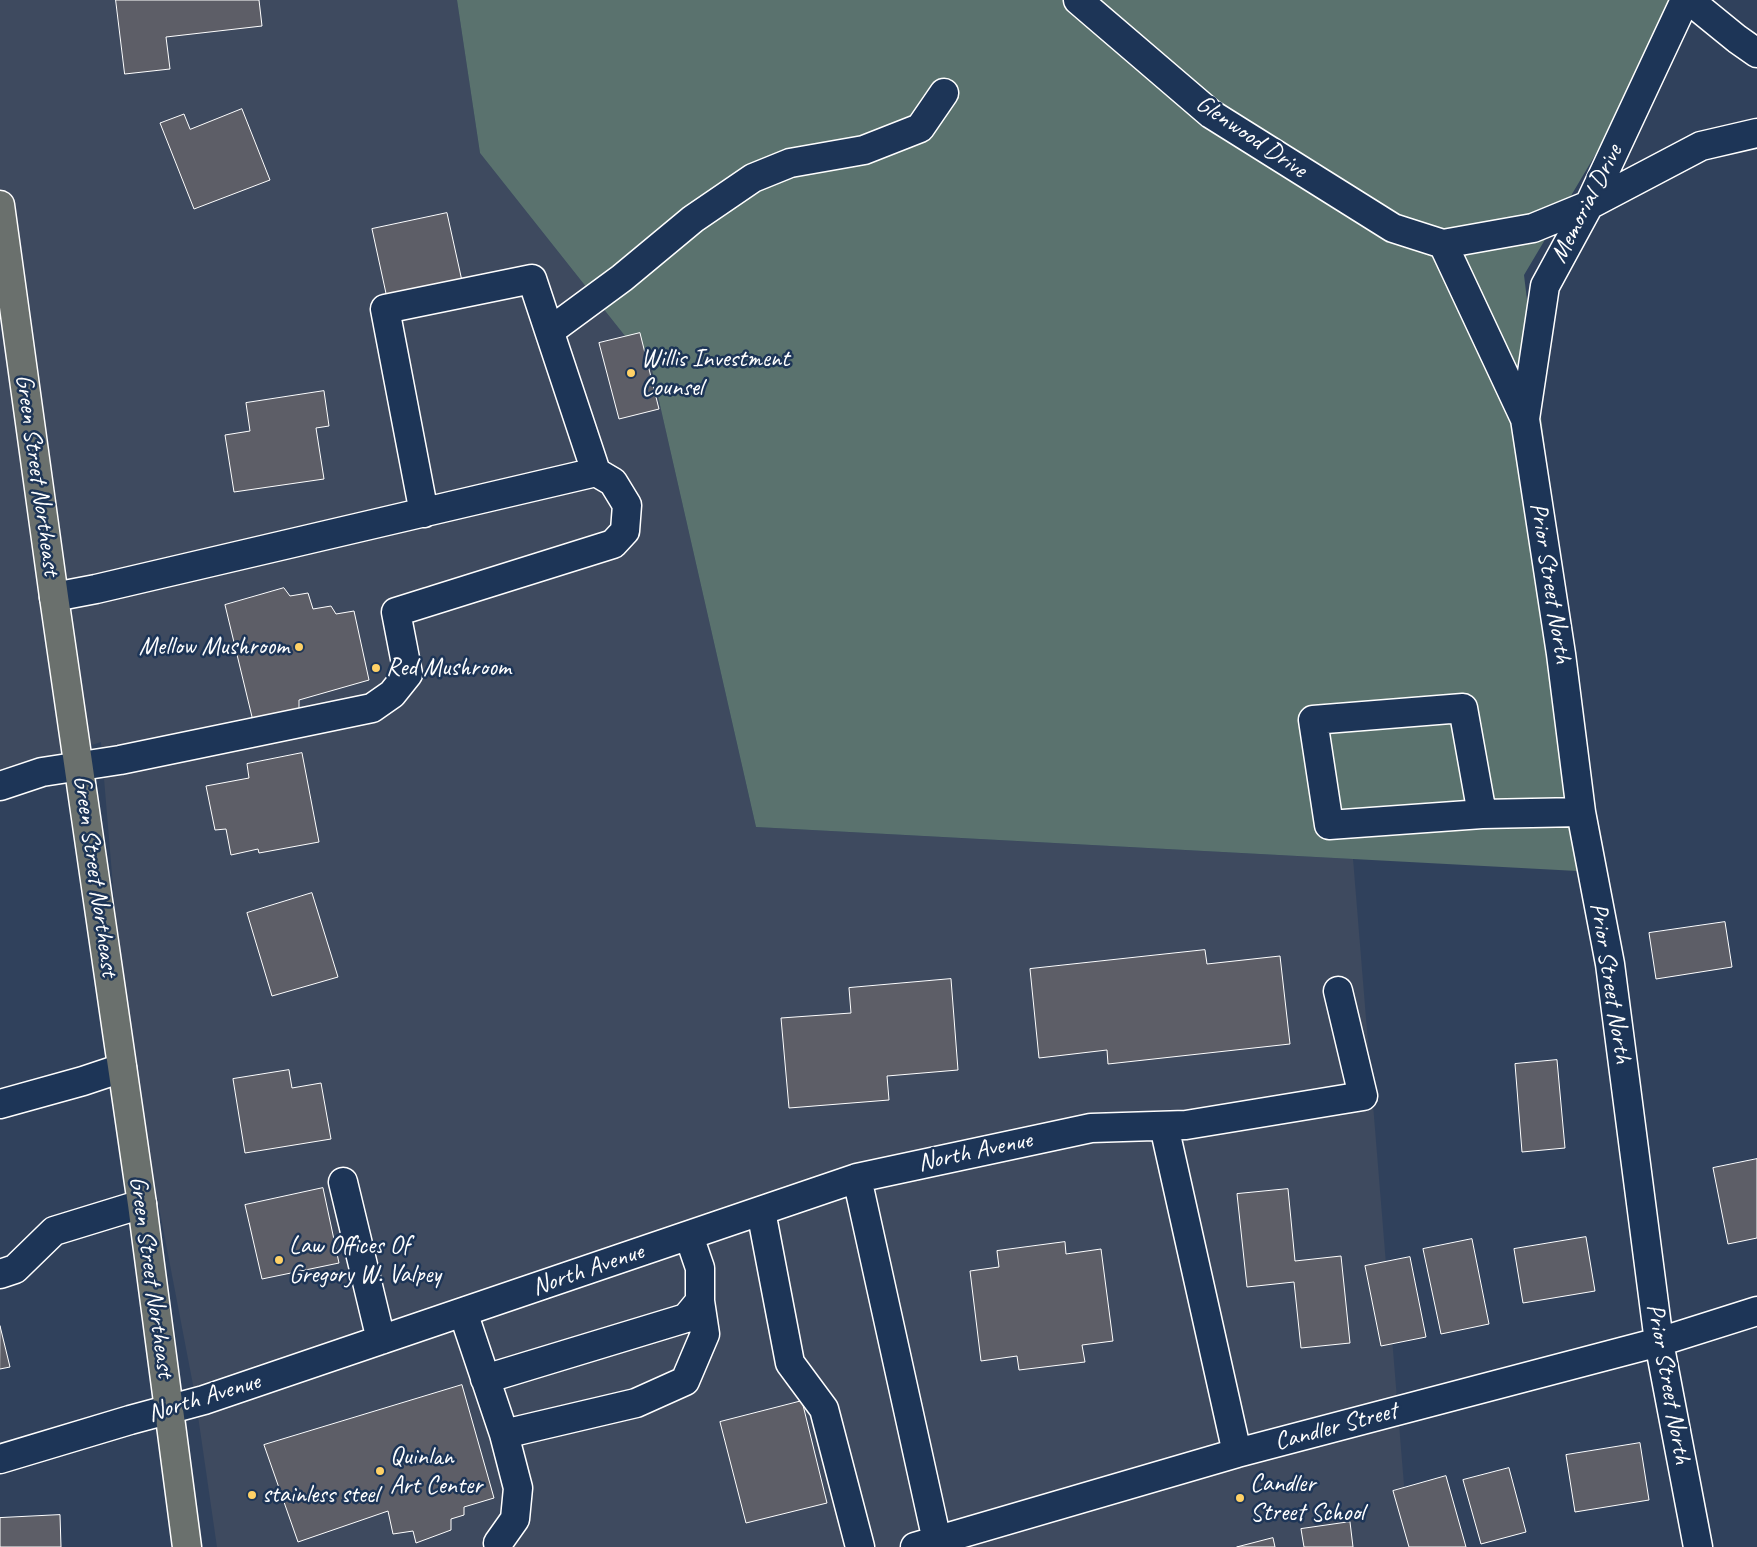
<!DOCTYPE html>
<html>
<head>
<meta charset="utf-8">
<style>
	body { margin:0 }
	canvas { display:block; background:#30415c }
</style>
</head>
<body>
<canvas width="1757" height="1547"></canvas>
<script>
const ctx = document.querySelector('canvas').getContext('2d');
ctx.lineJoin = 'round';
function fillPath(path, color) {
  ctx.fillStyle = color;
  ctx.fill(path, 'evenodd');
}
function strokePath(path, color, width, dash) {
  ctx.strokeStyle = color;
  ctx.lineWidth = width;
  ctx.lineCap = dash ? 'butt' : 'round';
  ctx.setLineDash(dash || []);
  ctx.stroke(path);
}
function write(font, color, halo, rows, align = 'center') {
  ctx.font = font + ' Caveat,sans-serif';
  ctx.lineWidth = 5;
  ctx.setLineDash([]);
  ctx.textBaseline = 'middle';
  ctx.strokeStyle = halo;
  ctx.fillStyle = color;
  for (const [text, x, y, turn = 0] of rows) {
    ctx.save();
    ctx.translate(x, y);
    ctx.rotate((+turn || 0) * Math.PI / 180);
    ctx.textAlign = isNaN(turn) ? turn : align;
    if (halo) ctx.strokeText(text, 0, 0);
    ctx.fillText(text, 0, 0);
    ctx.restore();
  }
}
fillPath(new Path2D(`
	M0,0h457l23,153 172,217 104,457 597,32 56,688h-1192l-22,-152 -70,-365 -24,-288 -101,32z`), '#3e4a5f');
fillPath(new Path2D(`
	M457,0h1230l-163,275 72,597 -840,-45 -104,-457 -172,-217z`), '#5a726e');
const building = new Path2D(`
	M116,0h143l3,26 -96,11 4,32 -45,5z
	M242,109l28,71 -76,29 -34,-86 24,-9 6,15z
	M447,213l15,68 -75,17 -15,-69z
	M640,333l19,76 -40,10 -20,-76z
	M324,391l5,35 -13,2 8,51 -90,13 -9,-57 25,-4 -4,-28z
	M284,588l6,8 18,-3 5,16 18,-3 5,8 18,-3 15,69 -70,20v12l-46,9 -28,-116z
	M302,753l17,89 -60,11 -1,-4 -27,6 -5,-26 -11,1 -9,-44 43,-8 -2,-14z
	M312,893l26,84 -66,19 -25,-83z
	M1725,922l7,45 -76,12 -7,-46z
	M1205,950l2,14 73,-8 10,88 -182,20 -1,-14 -68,8 -9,-89z
	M951,979l7,91 -71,6 2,24 -100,8 -8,-90 70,-5 -2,-25z
	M1557,1060l8,88 -43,4 -7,-88z
	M289,1070l3,18 29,-5 10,56 -86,14 -12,-74z
	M1757,1159v79l-29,6 -15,-76z
	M323,1188l16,75 -77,16 -17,-74z
	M1288,1189l7,72 46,-5 9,87 -49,5 -7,-66 -47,5 -10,-93z
	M1586,1237l9,54 -72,12 -9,-54z
	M1472,1239l17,85 -48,10 -18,-85z
	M1065,1242l1,12 35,-5 12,92 -31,4 3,17 -66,8 -2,-14 -36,5 -11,-90 29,-4 -2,-16z
	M1410,1257l16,80 -45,9 -16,-80z
	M0,1326l10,41 -10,2z
	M462,1385l32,113 -30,9v8l-13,4v11l-35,13 -3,-12 -20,3 -5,-23 -90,31 -34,-97z
	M802,1401l25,102 -81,20 -26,-101z
	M1640,1443l9,57 -74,12 -9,-57z
	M1509,1468l17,64 -45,12 -18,-64z
	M1446,1476l20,71h-57l-16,-56z
	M60,1515l1,32h-61v-29z
	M1350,1522l3,25h-49l-3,-18z
	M1273,1538l2,9h-38z`);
fillPath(building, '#5d5e67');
strokePath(building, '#fff', 1);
const minor = new Path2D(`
	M1078,0l133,114 182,114 50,16 82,175 36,235 20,158 29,152 49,378 39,205
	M1689,0l48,39 20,14
	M1443,244l90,-16 56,-23 112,-59 56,-13
	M550,331l72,-53 71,-59 60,-41 37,-15 74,-13 56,-22 24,-35
	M1525,419l20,-133 44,-81 96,-205
	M54,597l42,-8 500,-117
	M0,786l42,-14 78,-12 252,-52 20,-14 16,-20 -12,-62 217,-68 12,-13 2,-26 -14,-23 -17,-10 -64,-193 -147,30 39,204
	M1482,814l-19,-106 -150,12 16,105 153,-11 99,-2
	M0,1104l83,-23 39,-13
	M1164,1126l73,327
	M857,1178l80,363
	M343,1182l38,158
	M761,1211l29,152 34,46 36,138
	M0,1274l15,-5 39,-38 88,-27
	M463,1312l41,122 14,54 -3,31 -17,24
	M485,1379l201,-61 14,-17v-33l-11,-32
	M504,1434l132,-31 49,-22 20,-47 -5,-33
	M0,1459l130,-39 74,-20 653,-222 234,-50 95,-3 177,-29 -25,-105
	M915,1547l322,-94 422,-111 98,-31`);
const highway = new Path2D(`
	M0,205l54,392 88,607 45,343`);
strokePath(minor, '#fff', 31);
strokePath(highway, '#fff', 31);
strokePath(minor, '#1d3557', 28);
strokePath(highway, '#6a706d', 28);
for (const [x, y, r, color] of [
	[631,373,5,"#ffd166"],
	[299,647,5,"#ffd166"],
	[376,668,5,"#ffd166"],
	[279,1260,5,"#ffd166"],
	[380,1471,5,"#ffd166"],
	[252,1495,5,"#ffd166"],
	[1240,1498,5,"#ffd166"]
]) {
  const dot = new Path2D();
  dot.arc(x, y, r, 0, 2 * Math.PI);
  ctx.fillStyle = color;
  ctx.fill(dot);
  strokePath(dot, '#1d3557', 2);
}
write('25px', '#fff', '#1d3557', [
	["Glenwood Drive",1251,137,34],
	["Memorial Drive",1587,204,-63],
	["Green Street Northeast",37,475,82],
	["Prior Street North",1550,583,81],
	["Green Street Northeast",95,876,82],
	["Prior Street North",1610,983,81],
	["North Avenue",975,1152,-12],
	["North Avenue",588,1270,-19],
	["Green Street Northeast",151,1277,82],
	["Prior Street North",1668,1384,80],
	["North Avenue",204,1398,-17],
	["Candler Street",1336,1427,-15]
]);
write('25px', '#fff', '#1d3557', [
	["Willis Investment",641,359],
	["Counsel",641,388],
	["Mellow Mushroom",289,647,"right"],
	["Red Mushroom",386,668],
	["Law Offices Of",289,1246],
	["Gregory W. Valpey",289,1275],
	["Quinlan",390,1457],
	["Art Center",390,1486],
	["Candler",1250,1484],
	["Street School",1250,1513],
	["stainless steel",262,1495]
], 'left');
</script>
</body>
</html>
